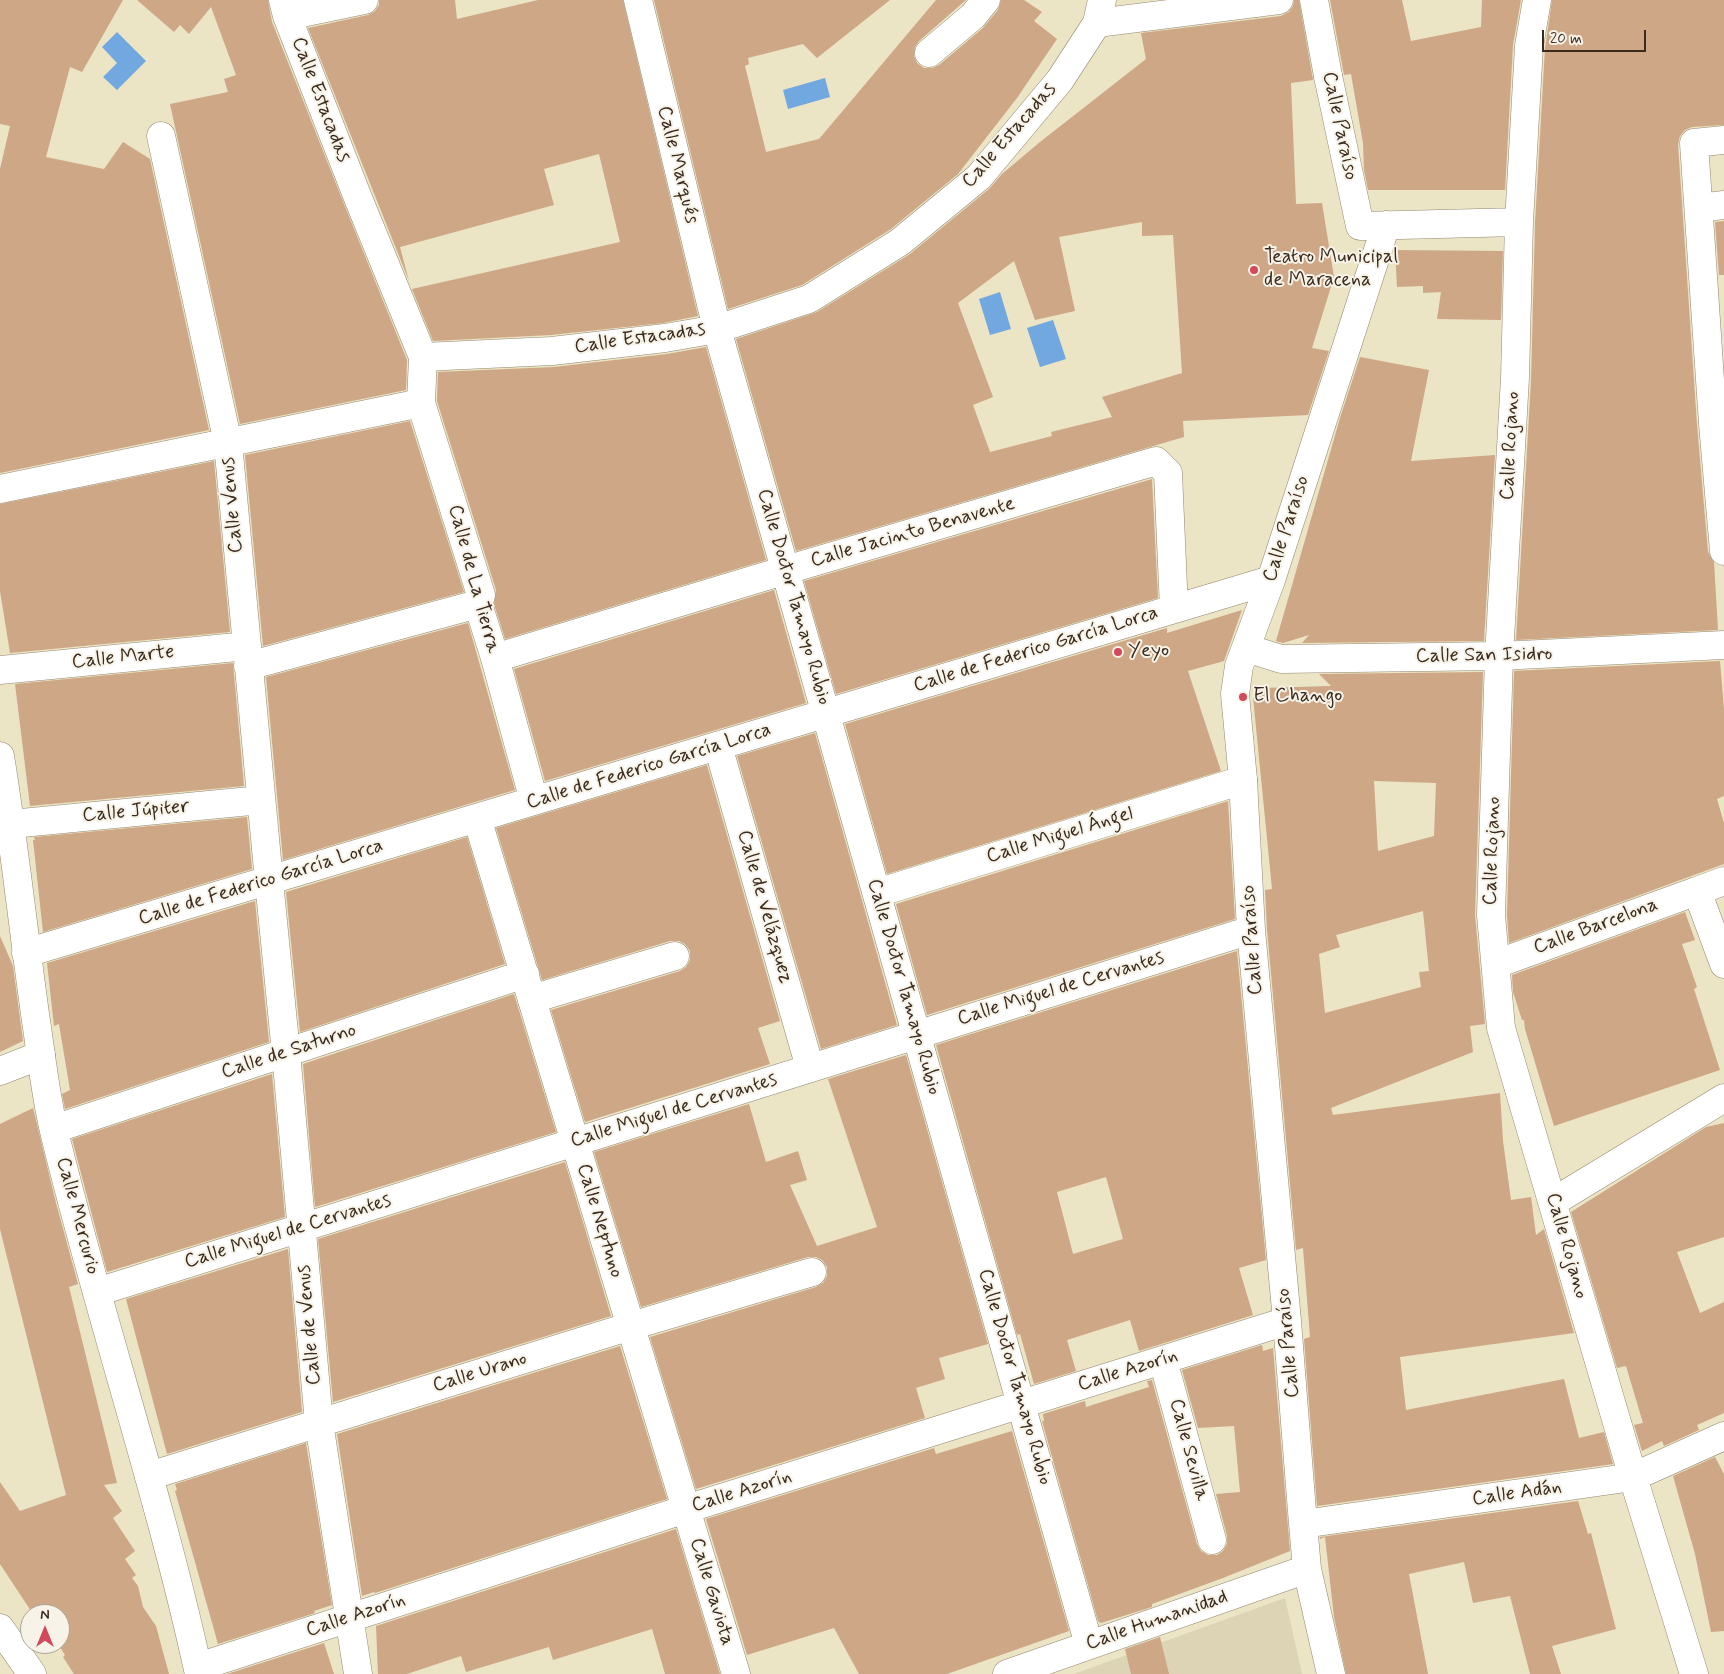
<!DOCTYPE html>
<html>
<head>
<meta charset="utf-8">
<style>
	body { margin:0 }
	#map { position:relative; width:1724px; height:1674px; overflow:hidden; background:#ebe4c5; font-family:Mynerve,sans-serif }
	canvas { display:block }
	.north { position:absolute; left:20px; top:1604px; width:50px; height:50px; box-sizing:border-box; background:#f7f3e8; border:1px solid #aca397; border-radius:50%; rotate:0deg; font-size:14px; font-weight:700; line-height:20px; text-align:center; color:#3b2a1e }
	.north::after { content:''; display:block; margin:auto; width:18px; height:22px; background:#d1495b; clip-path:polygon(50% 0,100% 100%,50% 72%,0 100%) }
	.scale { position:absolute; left:1542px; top:30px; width:104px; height:22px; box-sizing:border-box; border:2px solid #3b2a1e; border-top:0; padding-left:6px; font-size:15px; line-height:18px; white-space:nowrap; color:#3b2a1e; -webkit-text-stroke:4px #f7f3e8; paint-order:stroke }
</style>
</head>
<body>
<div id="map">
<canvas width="1724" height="1674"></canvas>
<div class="north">N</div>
<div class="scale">20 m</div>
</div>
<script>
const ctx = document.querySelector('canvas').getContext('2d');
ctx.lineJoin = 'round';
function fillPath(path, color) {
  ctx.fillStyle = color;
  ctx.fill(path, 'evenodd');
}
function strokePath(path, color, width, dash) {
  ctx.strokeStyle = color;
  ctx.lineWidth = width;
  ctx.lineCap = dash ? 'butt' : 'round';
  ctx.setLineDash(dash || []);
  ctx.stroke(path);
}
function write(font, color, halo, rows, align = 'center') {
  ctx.font = font + ' Mynerve,sans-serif';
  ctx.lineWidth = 4;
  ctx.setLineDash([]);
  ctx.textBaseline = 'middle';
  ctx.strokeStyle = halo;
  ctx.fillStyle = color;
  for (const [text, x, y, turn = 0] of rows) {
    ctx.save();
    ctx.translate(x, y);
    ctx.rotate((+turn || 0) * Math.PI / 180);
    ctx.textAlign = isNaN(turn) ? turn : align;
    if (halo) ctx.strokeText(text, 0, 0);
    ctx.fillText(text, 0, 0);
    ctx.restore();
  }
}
fillPath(new Path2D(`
	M1285,1598l17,76h-228z`), '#dcd4b4');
fillPath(new Path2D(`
	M117,32l29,29 -29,29 -14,-13 14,-14 -15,-16z
	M825,78l5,19 -42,12 -5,-19z
	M1000,292l11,37 -21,6 -11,-36z
	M1053,320l13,39 -26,8 -13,-39z`), '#72a8e0');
fillPath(new Path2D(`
	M0,0h123l-41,72 -12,-5 -24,90 58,12 19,-27 27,17 59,271 -209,43v-304l10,-43 -10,-2z
	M137,0h131l4,22 72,182 63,156 -1,30 -166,34 -70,-320 58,-12 -4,-13 12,-4 -25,-68 -22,27 -9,-9 -6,7z
	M379,0h76l2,19 81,-19h85l75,316 -35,7 -112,12 -118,6 -21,-52 208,-47 -21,-88 -55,15 10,36 -154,42 9,34 -101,-253 60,-13 7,-4 4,-6z
	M654,0h236l-73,58 -14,-14 -55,14 1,6 -4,2 21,86 53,-13 117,-139h30l-47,41 -4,6 -1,9 3,7 7,5h8l7,-3 44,-37 15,-18 3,-10h23l18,12 -8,9 23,18 -40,59 -59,76 -67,55 -89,56 -74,24z
	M1294,0h5l14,80 -22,3 5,121 26,-1 12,74 -22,71 17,3 -21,64 -125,6 1,16 -388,114 -60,-212 81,-27 93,-58 79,-65 13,-15 38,-32 106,-83 -5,-26 140,-17 8,-4 4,-6zM1142,222v14l31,-1 9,138 -80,24 10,20 -61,15 1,4 -62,16 -17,-47 20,-8 -35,-94 56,-42 21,59 40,-9 -16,-74z
	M1330,0h72l9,41 70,-14 1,-27h39l-8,45 -8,145h-137l-4,-20 -1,-27 -12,-69 -7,1z
	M1552,0h172v125l-32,2 -7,3 -5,6 -2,8 19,281 11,127 6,10 4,68 -202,10 15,-259 4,-158 10,-175z
	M1724,221v54h-5l-4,-53z
	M1395,250l108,1 -2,69 -64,-1 4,-27 -18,1v-7l-26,1z
	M706,347l60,213 -261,79 -11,-35 2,-14 -59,-189 1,-29 116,-5 113,-13z
	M1360,357l69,13 -18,91 84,-6 -11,186 -182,2 7,-8 -26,8 -7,-2 64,-223z
	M410,421l54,171 -201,54 -18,-191z
	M214,461l16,171 -220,21 -10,-62v-87z
	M1152,479l6,119 -322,96 -32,-113z
	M774,590l32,113 -261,78 -31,-112z
	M1242,610l-18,51 -36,10 33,100 -334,103 -42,-150 322,-96v5z
	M468,623l47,167 -232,70 -17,-183z
	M1720,661l4,48v87l-7,3 7,24v41l-215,79 -2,-28 7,-244z
	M233,663l11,123 -214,20 -15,-122z
	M1483,672l-8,243 10,109 -15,2 3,26 -142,56 2,7 167,-22 3,48 8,59 20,-3 5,38 8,-6 30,104 -174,24 6,53 158,-31 15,59 25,-6 9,32 -296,42 -13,-167 6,-2 -7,-89 -7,2 -29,-321 -2,-39 7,-1 -19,-192 8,-9 70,-2 -12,-12zM1374,781l62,2 -2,53 -56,15zM1423,911l6,60 -10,1 2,15 -96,26 -6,-59 21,-7 -4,-12z
	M815,733l82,292 -76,24 -84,-293z
	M707,765l73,256 -22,7 12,36 -185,58 -34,-112 129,-39 6,-4 4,-7v-9l-5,-7 -6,-3h-9l-128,39 -46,-152z
	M1228,801l7,118 -308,96 -31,-111z
	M247,817l5,52 -209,63 -10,-92h2l-1,-3z
	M467,837l38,127 -205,68 -14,-140z
	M255,901l14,141 -204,67 -3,-15 8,-4 -11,-66 -5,2 -7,-63z
	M1685,912l10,28 -13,4 15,43 -3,2 26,81 -166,56 -29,-97 -1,-9h-2l-9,-28 -1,-17z
	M0,936l13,30 10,75 -23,11z
	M1237,951l29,309 -27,8 14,47 -114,36 -9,-31 -63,20 9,31 -42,13 -14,-50 -3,1 -81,-290zM1106,1177l17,62 -50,15 -16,-62z
	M514,994l42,138 -241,75 -12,-143z
	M906,1055l82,289 -49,14 6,21 -29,9 9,30 -229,71 -46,-152 166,-50 7,-4 4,-7v-9l-5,-7 -6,-3h-8l-167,50 -47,-155 155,-48 17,58 32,-11 9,29 -17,5 27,61 60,-19 -49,-148z
	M272,1074l13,143 -178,55 -35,-133z
	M33,1108l23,95 22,81 -9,3 48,196 -13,2 18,26 -9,7 22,33 -10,8 11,16 -4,3 6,8 5,21 13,19 13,48h-95l-11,-17 2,-2 -7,-11h2v-30h-22l-1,-2 -4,2 -33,-50v-82l20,29 46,-16 -66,-266v-105z
	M1724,1123v114l-47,15 23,61 24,-11v111l-27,12 2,5 -35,16 -2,-5 -20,10 -8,-26 9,-2 -17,-57 -9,2 -46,-156 135,-85z
	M565,1162l46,154 -278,86 -15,-163z
	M288,1249l14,163 -135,42 -41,-155z
	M1262,1345l1,6 10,-3 17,203 -67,27 -71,26v3l-51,16 -3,-2 -56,-200h2l-1,-7 42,-13 1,6 63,-20 -2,-6 5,-1 45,164 4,7 7,4h9l6,-4 4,-7v-8l-11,-42 24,-2 -6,-66 -36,2 -16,-58z
	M620,1346l47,153 -292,94 -1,-1 -12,4 -25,-162z
	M1012,1431l57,200 -122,43h-88l-25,-46 -87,27 -41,-136 228,-71 2,6z
	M306,1443l26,162 -18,6 1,2 -97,31 -43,-153 2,-1 -2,-6z
	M1715,1457l9,17v157l-13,1 -16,-78 -22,-78z
	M1578,1501l10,33 3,-1 25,96 -64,17 9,28h-31l-20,-78 -37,7 -9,-41 -55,12 19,100h-82l-12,-57 -9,-80 -5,2v-2z
	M676,1529l44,145h-55l-13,-45 -99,31 -4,-13 -83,25 -5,-16 -54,18h-29l-2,-48z
	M1160,1637l9,37h-38l-6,-25z
	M324,1643l10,31h-107z`), '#cda786');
const pedestrian = new Path2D(`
	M1314,0l14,76
	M1255,3l24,-3
	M718,746l92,322
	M877,893l366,-113
	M1496,964l201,-73
	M532,999l143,-43`);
const minor = new Path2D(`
	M283,0l4,16 71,182 65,159 129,-6 113,-13 52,-9 92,-30 91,-57 79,-65 81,-97 37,-57 5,-23
	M638,0l79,329 372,1316
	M1537,0l-8,46 -10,176 -4,156 -16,278 -8,259 10,113 132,449 61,197
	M287,16l77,-16
	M1097,23l158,-20
	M929,53l44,-37 13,-16
	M1328,76l32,150 159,-4
	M161,136l67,307 41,438 17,172 33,370 39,251
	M1724,140l-30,3 19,281 11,127
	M1699,208l25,-3
	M423,357l-2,46 60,192 -3,9 17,54 39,143
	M0,489l421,-86
	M1246,648l35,11 218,-3 225,-11
	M495,658l291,-88 370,-109 12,12 6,136
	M248,666l230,-62
	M0,670l247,-24
	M477,818l259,856
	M11,824l250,-24
	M1724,881l-27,10 27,73
	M26,953l1245,-373
	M0,1071l41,-16
	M54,1129l471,-155
	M1553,1202l171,-104
	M97,1292l1154,-362
	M1163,1360l49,180
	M149,1476l482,-150 181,-54
	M1303,1524l330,-47 91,-41
	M0,1628l32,46
	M198,1667l488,-158 601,-188
	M1007,1674l300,-105
	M1331,1674l-24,-105 -4,-45 -16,-203 -36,-391 -8,-150 -8,-86 4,-28 32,-86 115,-355`);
const tertiary = new Path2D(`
	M0,756c14,86 23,172 35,258 6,39 10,79 19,117 44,182 105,360 145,543`);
strokePath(pedestrian, '#938772', 29);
strokePath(minor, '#938772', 29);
strokePath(tertiary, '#938772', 29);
strokePath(pedestrian, '#fff', 28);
strokePath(minor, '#fff', 28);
strokePath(tertiary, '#fff', 28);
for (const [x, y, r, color] of [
	[1254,270,5,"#d1495b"],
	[1118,652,5,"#d1495b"],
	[1243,697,5,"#d1495b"]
]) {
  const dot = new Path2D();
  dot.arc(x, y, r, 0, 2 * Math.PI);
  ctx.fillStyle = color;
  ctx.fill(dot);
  strokePath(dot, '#f7f3e8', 2);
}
write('20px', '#3b2a1e', '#f7f3e8', [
	["Calle Estacadas",320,100,69],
	["Calle Paraíso",1339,126,78],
	["Calle Estacadas",1010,136,-49],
	["Calle Marqués",677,165,76],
	["Calle Estacadas",640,339,-8],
	["Calle Rojano",1511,446,-87],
	["Calle Venus",233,505,-95],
	["Calle Paraíso",1287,529,-72],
	["Calle Jacinto Benavente",913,533,-16],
	["Calle de La Tierra",473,579,75],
	["Calle Doctor Tamayo Rubio",793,597,74],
	["Calle de Federico García Lorca",1036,650,-17],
	["Calle San Isidro",1484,656,-1],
	["Calle Marte",123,658,-6],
	["Calle de Federico García Lorca",649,767,-17],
	["Calle Júpiter",136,812,-5],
	["Calle Miguel Ángel",1060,836,-17],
	["Calle Rojano",1493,851,-88],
	["Calle de Federico García Lorca",261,883,-17],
	["Calle de Velázquez",764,907,74],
	["Calle Barcelona",1596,927,-20],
	["Calle Paraíso",1253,940,-94],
	["Calle Doctor Tamayo Rubio",903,987,74],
	["Calle Miguel de Cervantes",1061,989,-17],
	["Calle de Saturno",289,1052,-18],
	["Calle Miguel de Cervantes",674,1111,-17],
	["Calle Mercurio",77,1216,75],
	["Calle Neptuno",599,1221,73],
	["Calle Miguel de Cervantes",288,1232,-17],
	["Calle Rojano",1566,1246,74],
	["Calle de Venus",310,1325,-95],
	["Calle Paraíso",1289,1343,-95],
	["Calle Azorín",1128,1371,-17],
	["Calle Urano",480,1373,-17],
	["Calle Doctor Tamayo Rubio",1014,1377,74],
	["Calle Sevilla",1188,1450,75],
	["Calle Azorín",742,1492,-17],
	["Calle Adán",1517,1494,-8],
	["Calle Gaviota",711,1592,73],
	["Calle Azorín",356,1616,-18],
	["Calle Humanidad",1157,1621,-19]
]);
write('20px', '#3b2a1e', '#f7f3e8', [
	["Teatro Municipal",1264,258],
	["de Maracena",1264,281],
	["Yeyo",1128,652],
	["El Chango",1253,697]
], 'left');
</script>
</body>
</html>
